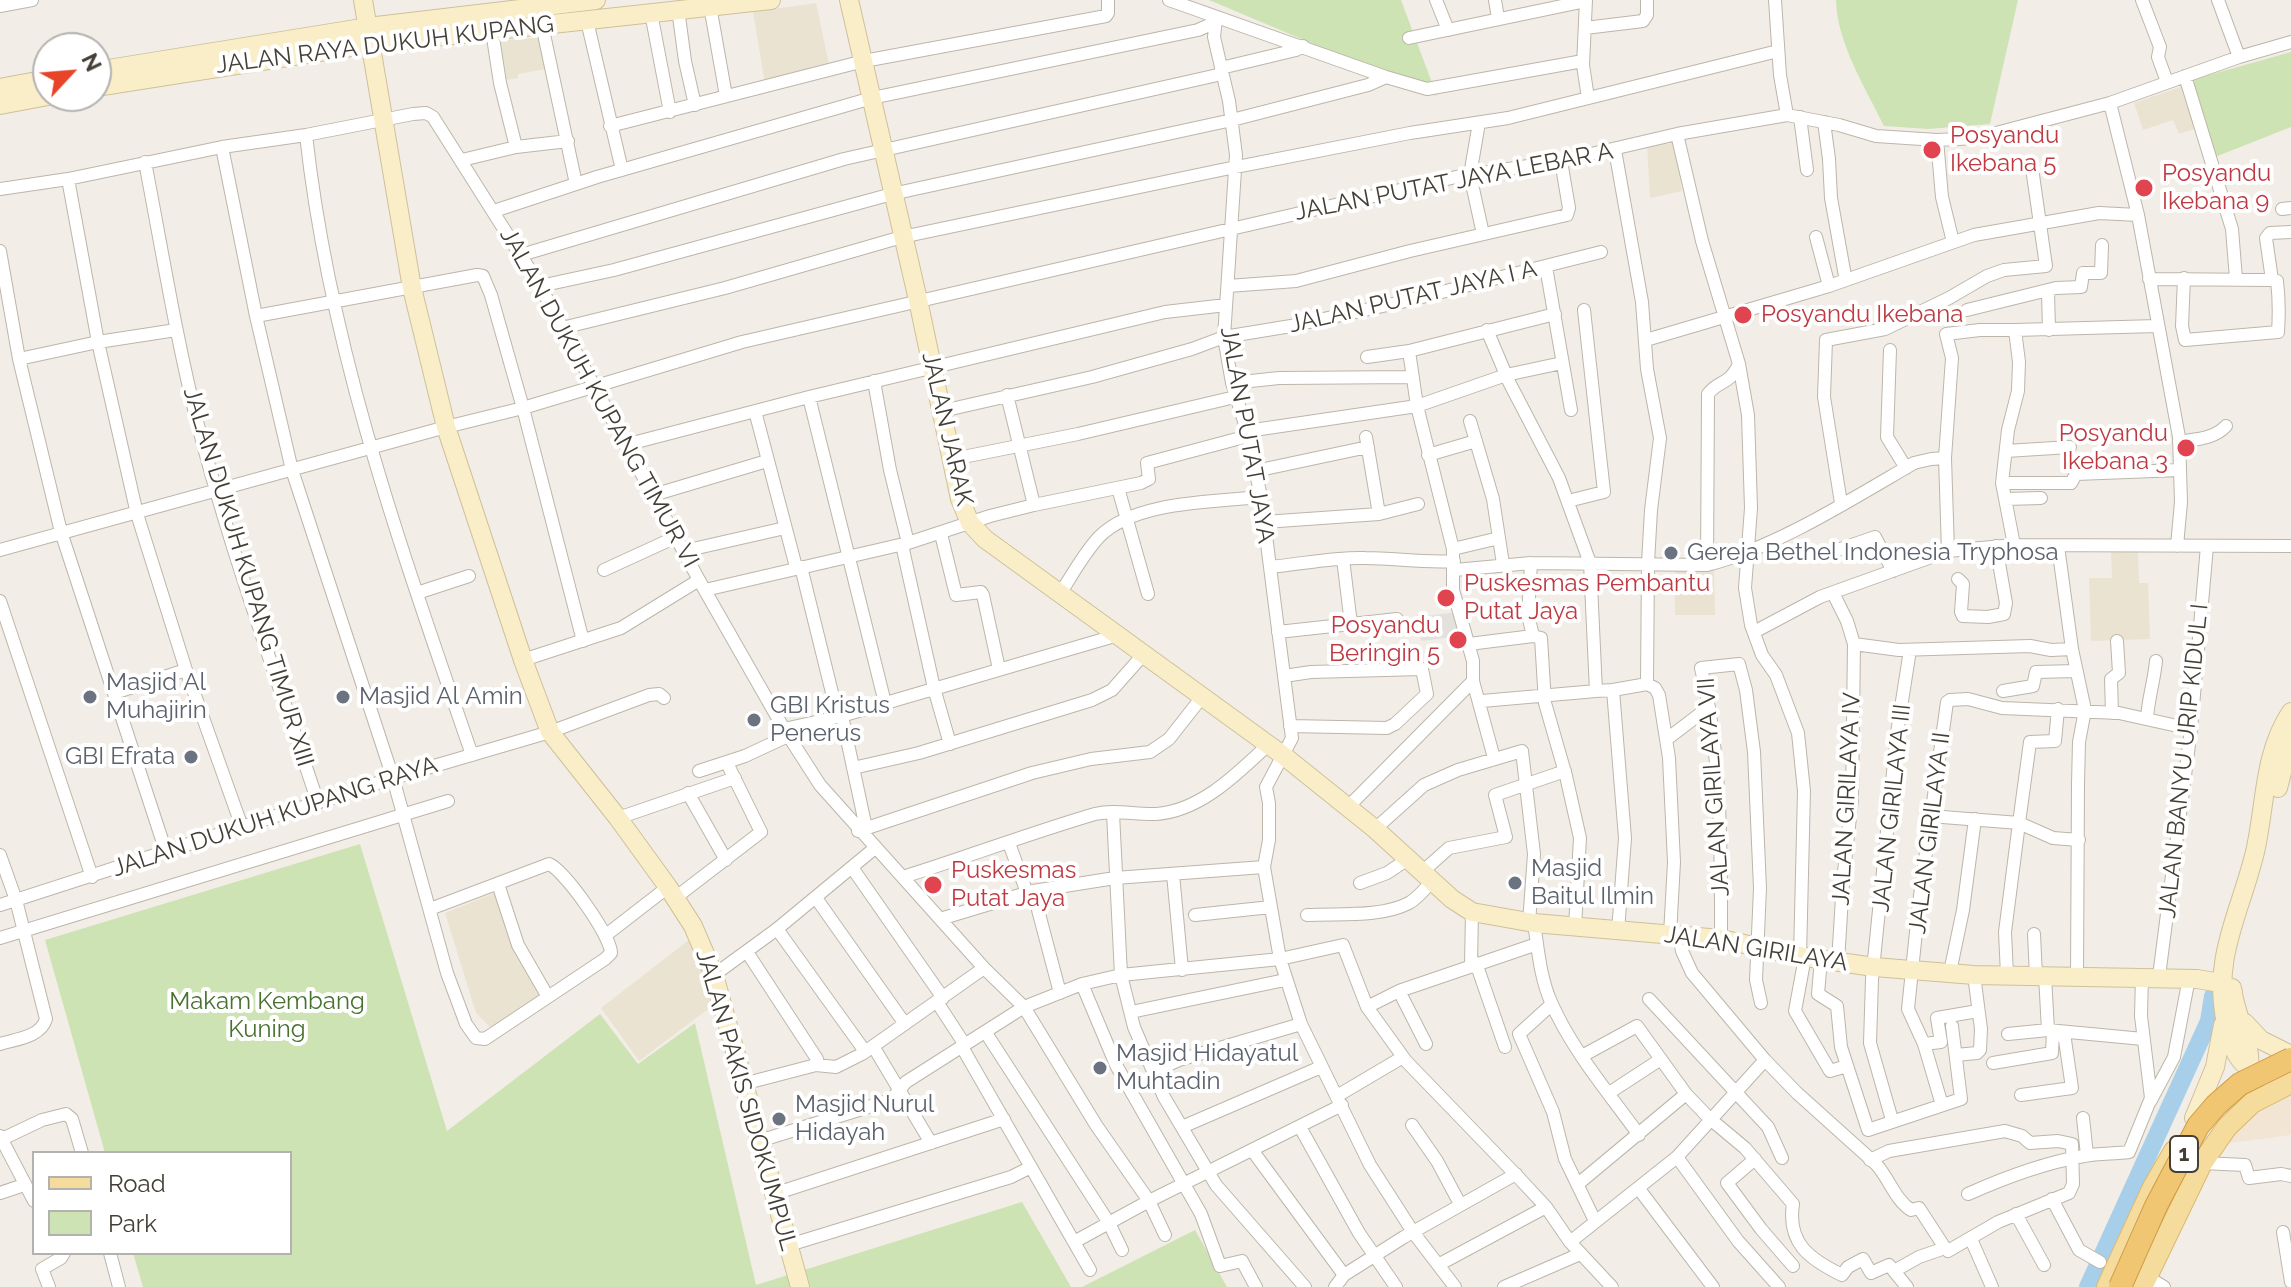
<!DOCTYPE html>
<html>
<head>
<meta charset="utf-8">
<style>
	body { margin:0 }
	#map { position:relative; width:2291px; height:1287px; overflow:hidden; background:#f2eee7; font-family:Raleway,sans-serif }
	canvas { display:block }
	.legend { position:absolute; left:32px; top:1151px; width:260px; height:104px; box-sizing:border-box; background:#fff; border:2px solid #b4b2af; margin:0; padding:10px 14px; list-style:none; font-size:24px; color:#443f36 }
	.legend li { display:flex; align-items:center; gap:16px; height:40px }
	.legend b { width:40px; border:2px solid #b4b2af }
	.north { position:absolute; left:32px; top:32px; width:80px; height:80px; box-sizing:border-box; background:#fff; border:2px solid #b4b2af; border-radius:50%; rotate:64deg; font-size:22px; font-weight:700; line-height:32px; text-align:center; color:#443f36 }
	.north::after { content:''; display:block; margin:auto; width:28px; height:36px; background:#e74428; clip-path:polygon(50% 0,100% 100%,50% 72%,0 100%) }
</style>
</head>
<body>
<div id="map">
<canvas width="2291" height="1287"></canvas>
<ul class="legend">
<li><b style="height:10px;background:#f5db9c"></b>Road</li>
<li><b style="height:22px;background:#cde3b3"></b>Park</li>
</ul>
<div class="north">N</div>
</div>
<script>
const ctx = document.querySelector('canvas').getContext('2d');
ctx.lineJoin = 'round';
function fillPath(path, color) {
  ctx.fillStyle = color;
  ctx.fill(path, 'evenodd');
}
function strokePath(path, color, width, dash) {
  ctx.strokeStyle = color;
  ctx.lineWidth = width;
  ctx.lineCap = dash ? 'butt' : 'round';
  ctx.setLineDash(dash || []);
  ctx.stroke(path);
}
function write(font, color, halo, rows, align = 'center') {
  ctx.font = font + ' Raleway,sans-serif';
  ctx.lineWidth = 8;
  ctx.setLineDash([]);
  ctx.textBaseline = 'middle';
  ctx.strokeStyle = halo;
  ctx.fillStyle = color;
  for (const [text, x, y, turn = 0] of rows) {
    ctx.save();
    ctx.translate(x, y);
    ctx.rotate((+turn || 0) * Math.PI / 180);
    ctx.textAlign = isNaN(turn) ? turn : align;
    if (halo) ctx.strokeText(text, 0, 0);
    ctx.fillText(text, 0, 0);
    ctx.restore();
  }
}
fillPath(new Path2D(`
	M2291,1094v41l-69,9 9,-19z`), '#f2e5d4');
fillPath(new Path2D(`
	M816,3l14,66 -65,15 -12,-72z
	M544,37l7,31 -33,6v4l-18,3 -6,-40z
	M2186,85l14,42 -21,7 -6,-14 -30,10 -9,-27z
	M1675,143l7,48 -32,7 -3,-52z
	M2138,550l1,33h9l2,56 -59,2 -2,-63h23l-1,-27z
	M1675,567h39l1,48h-40z
	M497,892l23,68 24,34 -51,36 -17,-17 -31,-100z
	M694,936l29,62 -84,63 -38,-53z`), '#eae3d2');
fillPath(new Path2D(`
	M1209,0h192l36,96z
	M1836,0h182l-28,124 -62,5 -44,-3c-19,-39 -47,-83 -48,-126z
	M2291,52v75l-76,30 -24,-77z
	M360,844l87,287 153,-117 38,50 57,-41 61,262 266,-83 49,85h-928l-10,-34h157v-100h-185l-60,-213z
	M1195,1230l32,57h-145z`), '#cde3b3');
fillPath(new Path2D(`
	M1457,612l3,24 -39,5 -3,-24z`), '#e3e1de');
strokePath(new Path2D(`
	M2088,1287l121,-266 4,-25`), '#a8cfea', 18);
const street = new Path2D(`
	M1169,0l217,77 41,12 156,-28
	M1436,0l12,30
	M1495,0l3,18
	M1586,0l-3,65 5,33
	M1775,0l5,75 7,40
	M2142,0l18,47 -2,10 9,25
	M2218,0l21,57
	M0,6l32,-6
	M710,6l16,90
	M678,9l7,52 10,44
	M651,13l19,99
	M1216,18l-2,19 15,64 7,54 -12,182 8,46 15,48 14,66 31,241 -26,49 3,16v37l-5,27 16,92 21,65 69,141 43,67 42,55
	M587,21l35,149
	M542,25l34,159
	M1585,28l58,-7 4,-6v-15
	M492,31l8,52 16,64
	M1409,38l177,-37
	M1221,68l75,-18 7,-4
	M2185,76l47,153 4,50
	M2110,103l28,112 41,222 2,65 -4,44
	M1800,117l7,53
	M1824,122l5,37 2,39 14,78 4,3
	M1479,123l-9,52 13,59
	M610,126l254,-65 242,-45 2,-3v-13
	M1677,134l25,107 37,123 9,51 3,93 -6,80 6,37 11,30 14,20 22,58 6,58 -4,165
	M306,135c24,217 96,416 166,620
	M1937,140l5,57 11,45
	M222,147l34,169 36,154 101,308 54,195 19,51 10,14 9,1 120,-80 6,-6c0,-17 -46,-82 -62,-89l-119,45
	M1615,150l27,152 5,67 13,69 -9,72 -3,53 -1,121 8,4 4,7 10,63 5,104 -4,73
	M462,160l54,-13 52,-6
	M145,162c17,88 31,176 53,263 33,128 79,253 120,378
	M68,179l30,163 39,172 49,156 56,157
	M0,189l68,-10 154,-32 84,-12 107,-21 13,-1 7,4 107,169 159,294 85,149 36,56 164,183 40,39 72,118 53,76 16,34
	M2282,209l9,-1
	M494,211l103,-34 275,-79 326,-68 18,-8
	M1816,237l13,49
	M0,251l19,108 42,173 105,320
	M521,255l323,-96 378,-85
	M1546,267l25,143
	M2184,278l-2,48 3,14 93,-8c1,-15 1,-35 -1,-51l-5,-1 -6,-42 4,-5 21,-1
	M2149,279l123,1
	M540,286l74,-16 278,-76 340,-74 136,-35 18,-8
	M1228,286l68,-5 114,-30 157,-36 2,-7 -8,-47
	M2048,291l1,39
	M1967,310l89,-22 25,-1 2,-14h18l1,-28
	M256,316l221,-41 6,1 8,19 32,113 60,233
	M562,328l163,-40 177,-51 319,-67 189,-37 98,-15 270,-67
	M1487,330l22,52 50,96 31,85 6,128 17,-1 12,148 -7,93
	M1646,340l183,-54 145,-51 125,-22 39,2
	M1890,350l-3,87 19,31
	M1367,357l42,-6 146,-37
	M19,359l79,-17 78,-12
	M874,381l16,89 18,73
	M1232,383l47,-5 134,-1
	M1007,395l27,110
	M809,397l76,306
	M755,411l41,156
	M942,411l150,-34 100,-28 32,-12 67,-11 115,-25 195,-49
	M1470,421l23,78 10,65
	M1247,431l170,-25 89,-31 56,-12
	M1366,437l13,77
	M2179,442c17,-3 35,-3 47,-16
	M625,445l184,-48 356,-85 61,-7
	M2006,451l64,-4
	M1428,455l48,-14
	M953,459l125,-25 157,-37
	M1255,471l113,-24
	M2002,483h69l5,-9 104,-4
	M1118,488l30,106
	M653,495l114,-34
	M2005,499l36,-1
	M1568,501l36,-9 -20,-182
	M1841,503l-17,-106 2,-57 59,-11 64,-31 38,-22 17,-6 42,-4 -13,-91
	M1264,522l115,-8 39,-10
	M941,534l15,61 25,-3 2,3 16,74
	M902,545l32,143 16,56
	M2014,545l-12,-62 6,-53 10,-39 1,-29 -4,-32 142,-4
	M2058,546l14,103 13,61 -6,32 -1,42 -1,192
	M1453,549l46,-11
	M0,550l446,-123 77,-19 219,-66 714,-165 105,-16 116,-27 110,-19 52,10 37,11 61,4 40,-2 133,-35 129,-46 52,-15
	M684,551l101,-23
	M1948,551l-3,-93 7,-100 -6,-24 34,-4h35
	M1823,555l52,-18 18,34
	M1343,559l8,65
	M1531,563l-3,52 5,21 8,2 4,65 21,73 14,62 -5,89
	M1707,565l1,-171c10,-14 21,-8 31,-30
	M801,567l37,150
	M1270,567c32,-3 63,-10 95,-9 30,0 59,5 89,3
	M604,570l72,-33
	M1455,570l76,-7 176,2c68,-17 145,-66 207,-102l17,-4 14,-1
	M1958,579l5,5 -2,28 2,4 25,1 16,-3 2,-11 -10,-57
	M705,590l203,-47 82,-27 44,-11 107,-22 8,-4 -2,-16 101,-27
	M417,593l52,-17
	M1833,593l14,28 7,23 -2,155 -9,82 -5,81
	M1060,594c12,-19 24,-41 39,-57 35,-36 114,-35 162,-40
	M0,601l92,276
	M1278,632l119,-13
	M1754,632l66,-35 128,-46 66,-6 277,1
	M1469,644l64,-8
	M1854,644l45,6 131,-4 21,4 21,-1
	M523,660l98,-32 78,-48
	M1284,676l27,-4 111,-3 5,25 -32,30 -8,4 -97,-2
	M1473,681l21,77
	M1613,690l34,-6
	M2003,691l30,-5 3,-14 40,-1
	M114,693l72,-23
	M1482,701l114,-10
	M2058,709l-3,32 -25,1 -11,81 34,15 26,2
	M2112,713l-1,-34 8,-6 -2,-32
	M842,716l24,112
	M2147,719c1,-20 7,-37 9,-58
	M784,729l54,-12 280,-82
	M1667,739l42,-32
	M853,768l66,-15 173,-53 20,-10 31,-35
	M699,771l46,-15 43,-20
	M688,793l38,67
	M1348,807l125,-126v-20l-20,-71v-41l-36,-143 -8,-55
	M1113,813l8,162 13,52 30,70 52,88 89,102
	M1930,816l89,7 -14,109 2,43
	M618,818l117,-40
	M1375,829l49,-44 34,-15 64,-19 12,103 -5,69
	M858,831l174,-58 59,-14 59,-7 19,-13 33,-42
	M1009,843l18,50
	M0,855l16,45 30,119c-5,18 -30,20 -46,25
	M853,869l90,129
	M1422,872l27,-24 57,-11 -11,-42 70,-24
	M1173,874l9,96
	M903,877c64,-20 127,-44 192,-63 19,-5 41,1 61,0 45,-3 82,-41 113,-70
	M1360,883l27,-10 21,-14
	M498,884l20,61 30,52
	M1033,891l27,102
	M675,898l86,-66 -34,-69
	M816,898l89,126
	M0,905l393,-127 157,-46 99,-37 10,-1 5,4
	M1195,915l76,-8
	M1307,915c31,-2 73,3 102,-12 8,-4 16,-14 23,-22
	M940,919l93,-28 82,-13 149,-11
	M1534,923c4,26 6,54 17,79 21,48 57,90 88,133
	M777,929l87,121
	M2034,934l2,42
	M606,935l62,-48
	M1679,936l3,15 10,22 73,87 32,33 79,71c13,14 19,36 35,46l8,-2 26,40
	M0,938l448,-137
	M1721,939c0,-90 1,-182 -20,-271l38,-4 7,26 8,62 6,136 -4,92 5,23
	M747,952l70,107 -1,6
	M1805,957l-10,54 35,60 17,-5
	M1821,959l-3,35 19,12 4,41 27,83 93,-31 -9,-73
	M1476,963l29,84
	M1471,965l1,-53
	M1950,972l13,-62 12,-91
	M714,975l63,-46 98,-81
	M2045,976l3,54
	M2159,976l32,-247 16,-183
	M1082,984l34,81 85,149 19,52 22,-5 14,26
	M1399,991l27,53
	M1649,999l119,128 14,31
	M937,1002l28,43
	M1552,1004l-33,30 34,78 12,47 30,62
	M1367,1007l32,-16 138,-47
	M1131,1012l154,-32
	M986,1033l123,190 13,27
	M2008,1034l40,-4 95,9
	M1924,1044l17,-2 -4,-24 41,-7
	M873,1046l58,97
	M962,1047l128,223
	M1956,1055l21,-2 3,-3 1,-21 -7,-54
	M1582,1056l55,-30 49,68 23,24 36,30 48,56c-6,39 16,55 49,71l6,-8 15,-8 8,14 18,-8 18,22
	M1993,1063l59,-10 1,-22
	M1154,1071l25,-11 122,-36
	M743,1084l73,-19 20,2 26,-13 122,-86
	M1609,1093l52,-34
	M2021,1095l51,-7 -7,-48 -6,-9
	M1337,1096l66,-39
	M2150,1102l24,-45 15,-79
	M1942,1105l-18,-61 -16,-35 11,-106 28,-201 3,-2 18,-1 34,9 117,5 72,16
	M2083,1118l4,37
	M1892,1120l-22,-77 2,-64 25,-246 13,-83
	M1412,1125l25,36 23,43
	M1182,1127l139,-60
	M1300,1127l59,106 37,54
	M0,1136l34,65
	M2,1139l40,-19 24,-6 6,5 10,34
	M759,1141l132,-41 15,-18 118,-75 58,-23 39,-9 159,-16 63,-14 24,62 39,54 113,117 27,29 24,35 42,45
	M1252,1150l92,125
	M1677,1157l61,84 41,46
	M1755,1159l-28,24 34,46 32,37
	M1870,1160l19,-9 116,-20 17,5 8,7 28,-2 14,3 1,40 -4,9 -71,29 -50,29 -3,-3 -26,9 -25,14
	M2202,1163l43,2 4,13 32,-4 10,2
	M1578,1184l108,-90
	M1639,1189l74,98
	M0,1193l24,-8
	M774,1194l230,-75
	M1968,1194c38,-17 75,-31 116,-38 15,-3 30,-2 45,-4l22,-54 -10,-82 1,-40
	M2052,1199l27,51 21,12
	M2016,1214l28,51
	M2283,1232l8,50
	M1971,1239l21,48
	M1074,1242l75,-41 193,-96
	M1570,1242l107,-85 88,-97
	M789,1245l222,-68 20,-10
	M110,1253l9,34
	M1438,1265l108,-58
	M2146,1276l18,11
	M49,1287l-7,-18 19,-11 3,-5
	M1335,1287l9,-12 60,-38 112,-63
	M1504,1287l76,-33`);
const secondary = new Path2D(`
	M363,0l49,288 34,139 77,233 27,72 68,86 50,69 25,39 21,49 86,312
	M849,0l69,300 42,199 10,24 15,16 299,217 91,73 77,70 20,13 62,11 187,16 84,18 69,10 100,8 223,4 24,4 12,9
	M96,71l272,-44 228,-27
	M96,87l274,-43 401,-44
	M0,88l48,-9
	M0,105l48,-9
	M2291,712c-28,42 -25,92 -36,140 -15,62 -43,105 -29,171 9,43 23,52 65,59
	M2278,788l13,-51
	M2232,988c4,32 23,57 16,91
	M2245,1023l16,17 24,12
	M2194,1118l21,-51 8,-42`);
const primary = new Path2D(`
	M2107,1287l46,-100 21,-36
	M2142,1287l60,-124 25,-36 25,-24 39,-20`);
strokePath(street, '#bcb6aa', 14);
strokePath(secondary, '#cec09a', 20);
strokePath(primary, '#d9b86e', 22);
strokePath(street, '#fff', 12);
strokePath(secondary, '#faeec9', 18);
strokePath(primary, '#f5db9c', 20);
const highwayBridge = new Path2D(`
	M2120,1287l36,-81 42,-80 18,-21 24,-21 51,-25`);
strokePath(highwayBridge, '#cf9b43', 24, []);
strokePath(highwayBridge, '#f1c672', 22);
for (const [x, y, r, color] of [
	[1932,150,10,"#e0444e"],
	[2144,188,10,"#e0444e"],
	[1743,315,10,"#e0444e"],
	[2186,448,10,"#e0444e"],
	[1671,553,8,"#6b7280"],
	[1446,598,10,"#e0444e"],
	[1458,640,10,"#e0444e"],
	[90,697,8,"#6b7280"],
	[343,697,8,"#6b7280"],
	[754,720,8,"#6b7280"],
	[191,757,8,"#6b7280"],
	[1515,883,8,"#6b7280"],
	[933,885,10,"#e0444e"],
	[1100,1068,8,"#6b7280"],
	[779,1119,8,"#6b7280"]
]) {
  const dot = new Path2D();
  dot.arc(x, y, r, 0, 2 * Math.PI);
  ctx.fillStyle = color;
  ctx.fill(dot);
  strokePath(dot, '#fff', 3);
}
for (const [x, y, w] of [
	[2184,1154,28]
]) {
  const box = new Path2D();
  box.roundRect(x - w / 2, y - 18, w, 36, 6);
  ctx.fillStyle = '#fff';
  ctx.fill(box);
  strokePath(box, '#443f36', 2);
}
write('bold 22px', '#443f36', null, [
	["1",2184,1154]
]);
write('24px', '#443f36', '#fff', [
	["JALAN RAYA DUKUH KUPANG",385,45,-7],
	["JALAN PUTAT JAYA LEBAR A",1454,182,-11],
	["JALAN PUTAT JAYA I A",1413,297,-13],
	["JALAN DUKUH KUPANG TIMUR VI",599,398,61],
	["JALAN JARAK",947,429,77],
	["JALAN PUTAT JAYA",1247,435,80],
	["JALAN DUKUH KUPANG TIMUR XIII",248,577,73],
	["JALAN BANYU URIP KIDUL I",2184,761,-84],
	["JALAN GIRILAYA VII",1714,787,-94],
	["JALAN GIRILAYA IV",1847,799,-87],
	["JALAN GIRILAYA III",1892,808,-84],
	["JALAN DUKUH KUPANG RAYA",275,817,-18],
	["JALAN GIRILAYA II",1930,833,-83],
	["JALAN GIRILAYA",1756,949,9],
	["JALAN PAKIS SIDOKUMPUL",746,1100,74]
]);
write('24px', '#be3a42', '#fff', [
	["Posyandu",1950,136],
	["Ikebana 5",1950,164],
	["Posyandu",2162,174],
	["Ikebana 9",2162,202],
	["Posyandu Ikebana",1761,315],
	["Posyandu",2168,434,"right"],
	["Ikebana 3",2168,462,"right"],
	["Puskesmas Pembantu",1464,584],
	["Putat Jaya",1464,612],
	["Posyandu",1440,626,"right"],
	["Beringin 5",1440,654,"right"],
	["Puskesmas",951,871],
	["Putat Jaya",951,899]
], 'left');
write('24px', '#5b616d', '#fff', [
	["Gereja Bethel Indonesia Tryphosa",1687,553],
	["Masjid Al",106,683],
	["Muhajirin",106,711],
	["Masjid Al Amin",359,697],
	["GBI Kristus",770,706],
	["Penerus",770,734],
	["GBI Efrata",175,757,"right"],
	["Masjid",1531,869],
	["Baitul Ilmin",1531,897],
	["Masjid Hidayatul",1116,1054],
	["Muhtadin",1116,1082],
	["Masjid Nurul",795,1105],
	["Hidayah",795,1133]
], 'left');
write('24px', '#48712f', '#fff', [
	["Makam Kembang",267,1002],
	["Kuning",267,1030]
]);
</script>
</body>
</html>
